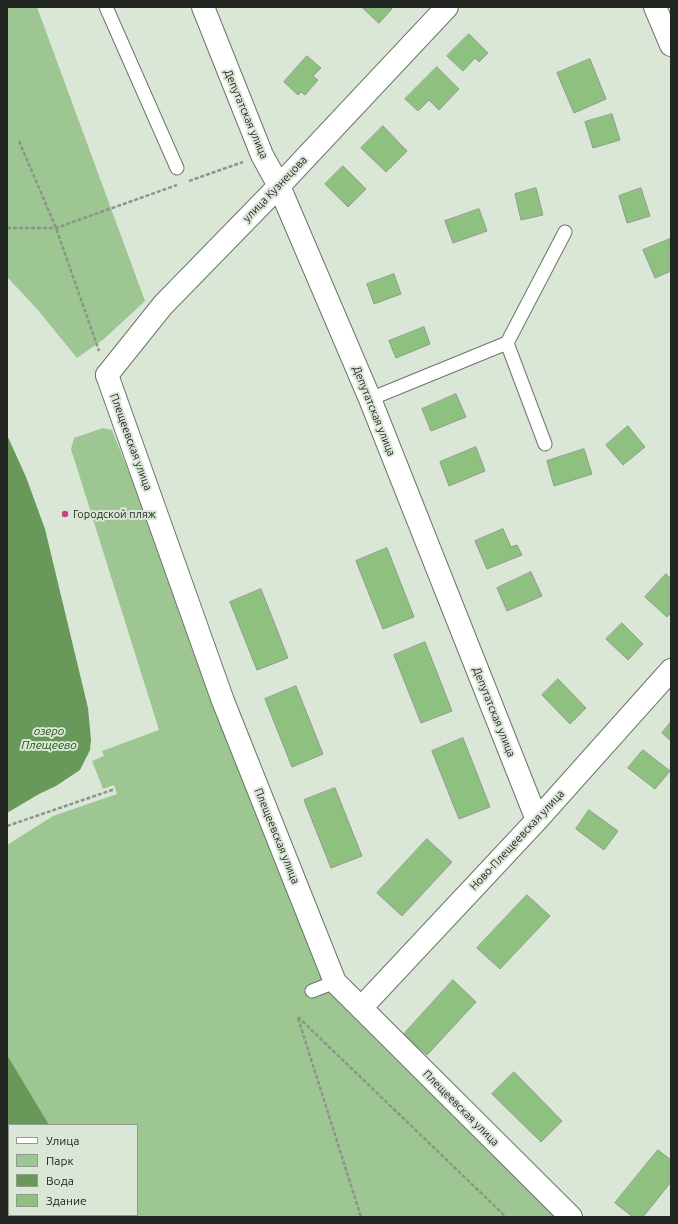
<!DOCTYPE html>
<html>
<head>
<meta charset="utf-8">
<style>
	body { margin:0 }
	#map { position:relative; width:678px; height:1224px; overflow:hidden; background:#dae7d7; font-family:Ubuntu,sans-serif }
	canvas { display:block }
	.frame { position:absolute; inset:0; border:8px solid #222620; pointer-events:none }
	.legend { position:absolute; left:8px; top:1124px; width:130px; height:92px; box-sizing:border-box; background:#dae7d7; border:1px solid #909a8e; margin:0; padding:5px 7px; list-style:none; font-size:12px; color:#222620 }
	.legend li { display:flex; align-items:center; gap:8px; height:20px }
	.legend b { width:20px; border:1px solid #909a8e }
</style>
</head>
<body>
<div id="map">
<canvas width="678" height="1224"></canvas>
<div class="frame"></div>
<ul class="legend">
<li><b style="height:5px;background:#fff"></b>Улица</li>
<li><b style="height:11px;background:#9ec693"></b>Парк</li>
<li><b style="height:11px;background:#68995a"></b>Вода</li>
<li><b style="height:11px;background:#8ec180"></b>Здание</li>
</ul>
</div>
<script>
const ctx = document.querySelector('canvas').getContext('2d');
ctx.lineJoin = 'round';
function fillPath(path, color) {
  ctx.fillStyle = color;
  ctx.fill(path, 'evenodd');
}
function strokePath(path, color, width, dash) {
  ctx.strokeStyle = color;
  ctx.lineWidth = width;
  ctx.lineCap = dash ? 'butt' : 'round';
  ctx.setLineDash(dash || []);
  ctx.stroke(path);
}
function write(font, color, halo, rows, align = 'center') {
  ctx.font = font + ' Ubuntu,sans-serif';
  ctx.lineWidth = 4;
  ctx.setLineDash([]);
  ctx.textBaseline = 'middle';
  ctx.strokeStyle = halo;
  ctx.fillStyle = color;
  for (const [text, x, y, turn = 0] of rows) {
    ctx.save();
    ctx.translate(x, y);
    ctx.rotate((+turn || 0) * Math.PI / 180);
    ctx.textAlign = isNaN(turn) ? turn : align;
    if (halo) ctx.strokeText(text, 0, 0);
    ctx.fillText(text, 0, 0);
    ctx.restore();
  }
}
fillPath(new Path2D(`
	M7,7h30l108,294 -41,38 -27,19 -40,-49 -30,-32z
	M103,428l9,2 222,553 235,234h-562v-372l46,-29 64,-22 -3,-9 -11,4 -11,-28 12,-5 -2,-5 57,-21 -88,-281 3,-11zM9,1125h128v90h-128z`), '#9ec693');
fillPath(new Path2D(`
	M7,435l19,42 19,52 43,179 3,32 -1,10 -10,20 -24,16 -17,8 -32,19z
	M7,1055l42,70h-40v90h73l-1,2h-74z`), '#68995a');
const building = new Path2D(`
	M362,7h28l2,2 -13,14z
	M469,34l19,19 -9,9 -4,-4 -12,13 -16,-15z
	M307,56l14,12 -8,8 5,4 -13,15 -4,-3 -3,3 -14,-13z
	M590,59l16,40 -32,14 -17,-40z
	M437,67l22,22 -20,21 -10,-10 -11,11 -13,-12z
	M612,114l8,26 -27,8 -8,-26z
	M383,126l24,25 -21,21 -25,-24z
	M343,166l23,23 -18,18 -23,-23z
	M536,188l7,27 -22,5 -6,-26z
	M641,188l9,28 -23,7 -8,-27z
	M479,209l8,22 -34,12 -8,-22z
	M670,239l1,32 -16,7 -12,-28z
	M394,274l7,20 -27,10 -7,-20z
	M424,327l6,17 -34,14 -7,-17z
	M456,394l10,23 -35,14 -9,-22z
	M628,426l17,21 -22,18 -17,-20z
	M476,447l9,24 -36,15 -9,-24z
	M584,449l8,25 -38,12 -7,-25z
	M503,529l8,18 6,-2 5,10 -35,14 -12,-28z
	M387,548l27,69 -31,12 -27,-68z
	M531,572l11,24 -35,15 -10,-23z
	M666,574l5,5v34l-4,4 -22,-20z
	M261,589l27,69 -31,12 -27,-68z
	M622,623l21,21 -15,16 -22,-21z
	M425,642l27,69 -31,12 -27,-68z
	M558,679l28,29 -16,16 -28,-29z
	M296,686l27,68 -31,13 -27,-68z
	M671,722v19l-9,-8z
	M463,738l27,69 -31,12 -27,-68z
	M643,750l27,21 -15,18 -27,-21z
	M335,788l27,68 -31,12 -27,-68z
	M589,810l29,21 -14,19 -28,-21z
	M427,839l25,23 -50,54 -25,-23z
	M527,895l23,21 -50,53 -23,-21z
	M453,980l23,22 -49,53 -23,-21z
	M514,1072l48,49 -21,21 -49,-48z
	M658,1150l13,10v22l-28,35h-10l-18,-14z`);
fillPath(building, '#8ec180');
strokePath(building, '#8f9b8c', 1);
const lane = new Path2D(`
	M106,7l71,161
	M507,343l58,-111
	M370,399l137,-56 38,101
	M312,991l23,-9`);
const street = new Path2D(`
	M203,7l59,148 17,31 91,213 167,421
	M655,7l16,38
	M107,375l116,326 112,281 236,235
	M361,1008l176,-188 134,-150`);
const secondary = new Path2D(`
	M107,375l56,-70 116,-119 168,-179`);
strokePath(lane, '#6b7668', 15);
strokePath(street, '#6b7668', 24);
strokePath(secondary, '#6b7668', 24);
strokePath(new Path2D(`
	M19,141l37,87 43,123
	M189,181l54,-19
	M7,228h49l121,-43
	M7,826l108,-37
	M298,1017l208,200
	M298,1018l63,199`), '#8c958a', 2.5, [4, 2]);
strokePath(lane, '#fff', 13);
strokePath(street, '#fff', 22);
strokePath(secondary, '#fff', 22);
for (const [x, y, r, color] of [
	[65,514,4,"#cb427e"]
]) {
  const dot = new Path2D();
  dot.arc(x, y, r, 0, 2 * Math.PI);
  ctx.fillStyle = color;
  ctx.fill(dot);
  strokePath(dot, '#dae7d7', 1.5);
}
write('11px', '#222620', '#dae7d7', [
	["Депутатская улица",246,114,67],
	["улица Кузнецова",275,189,-46],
	["Депутатская улица",374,411,68],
	["Плещеевская улица",131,442,70],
	["Депутатская улица",494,712,68],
	["Плещеевская улица",277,836,68],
	["Ново-Плещеевская улица",517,840,-47],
	["Плещеевская улица",461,1108,45]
]);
write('11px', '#222620', '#dae7d7', [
	["Городской пляж",73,514]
], 'left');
write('italic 12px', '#225312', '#dae7d7', [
	["озеро",49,731],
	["Плещеево",49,745]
]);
</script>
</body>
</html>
